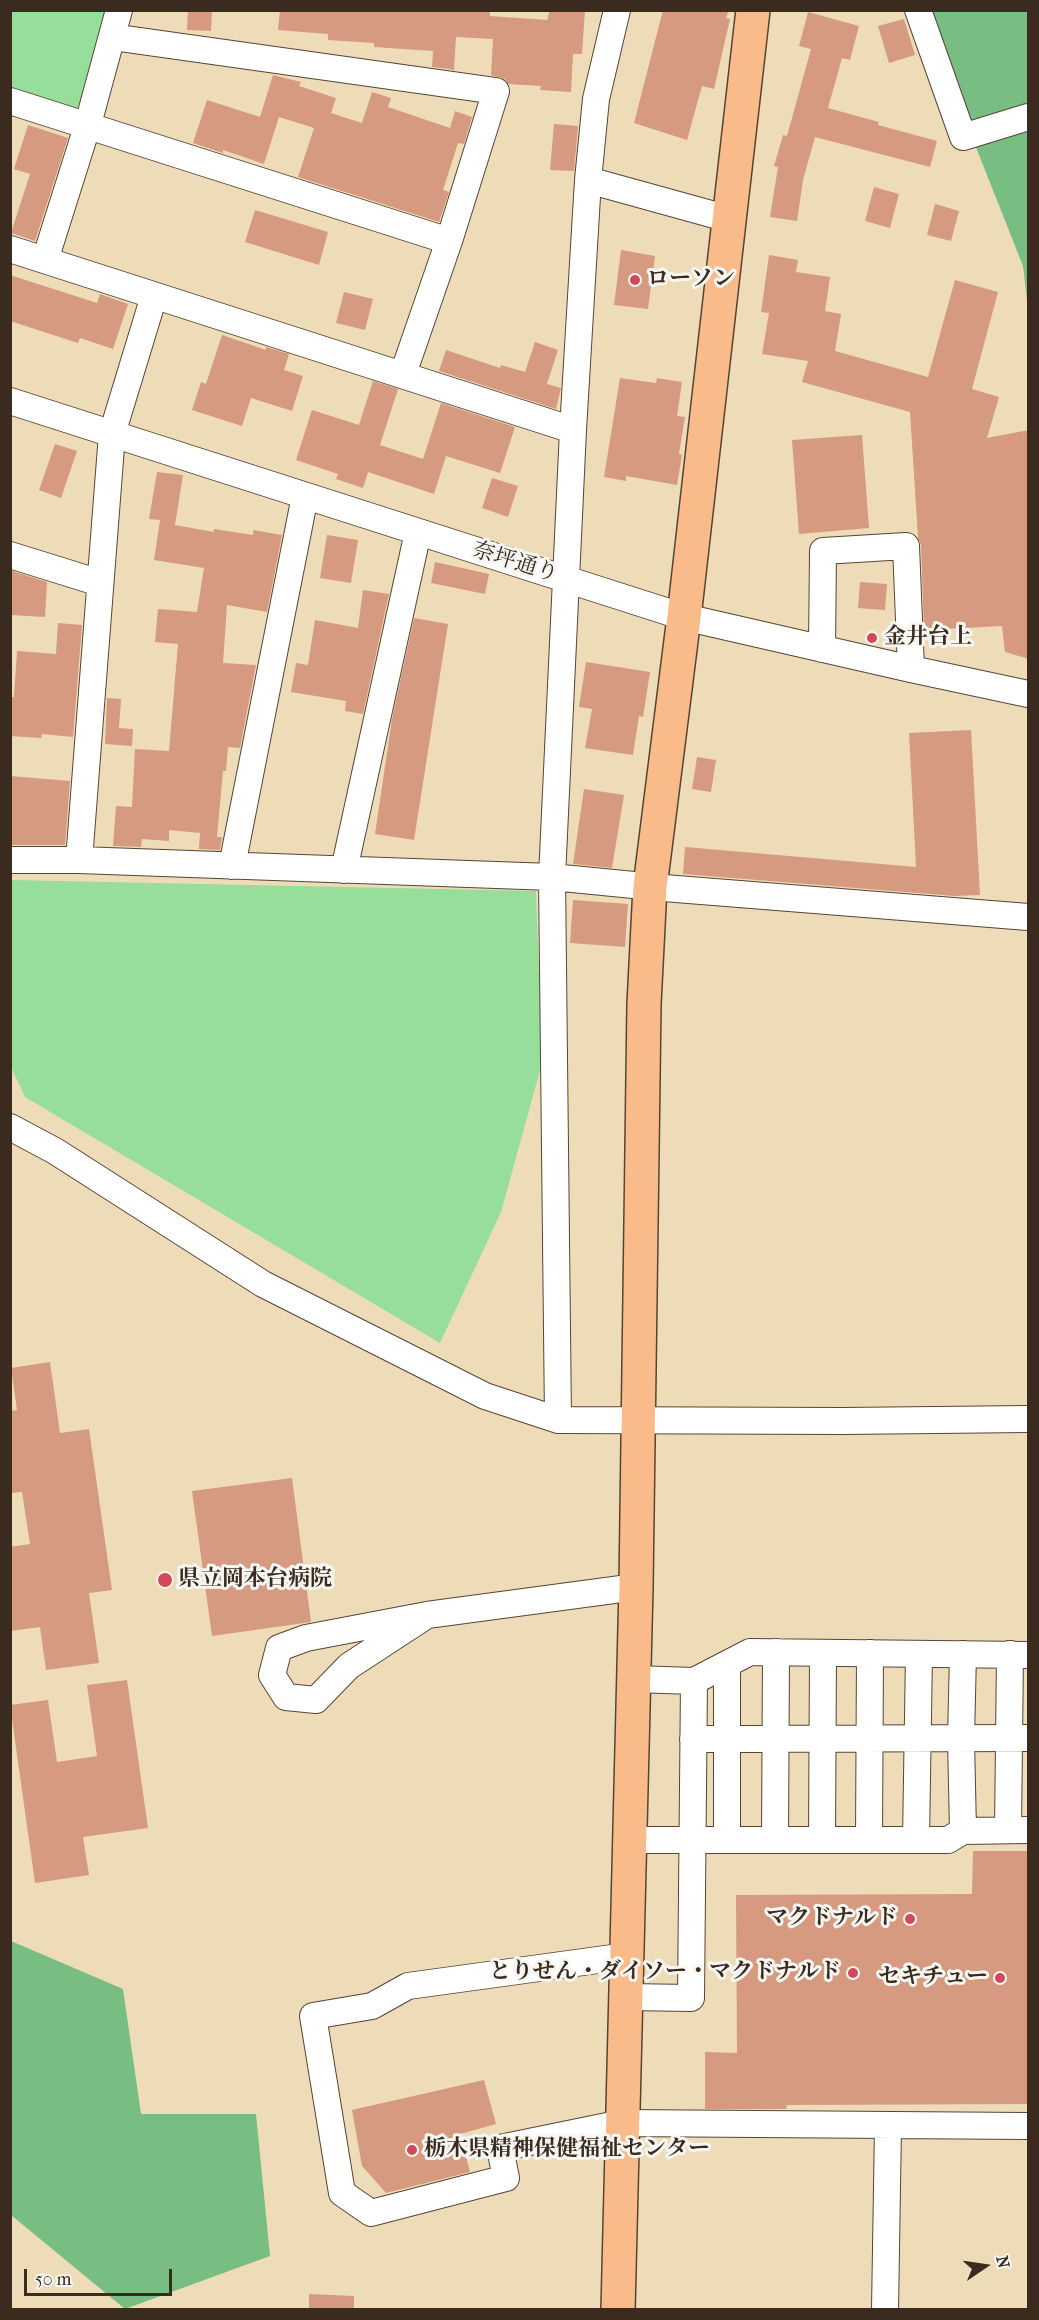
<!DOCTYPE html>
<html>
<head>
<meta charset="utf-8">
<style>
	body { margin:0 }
	#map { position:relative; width:1039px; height:2320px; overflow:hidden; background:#eedcb9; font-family:"IM FELL French Canon",serif }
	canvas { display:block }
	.frame { position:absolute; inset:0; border:12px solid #3b2a1e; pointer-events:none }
	.north { position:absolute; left:955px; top:2236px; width:60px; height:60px; -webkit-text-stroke:4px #f6f6f2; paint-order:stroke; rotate:77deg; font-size:16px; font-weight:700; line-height:24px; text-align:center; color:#3b2a1e }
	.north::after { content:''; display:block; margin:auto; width:21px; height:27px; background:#3b2a1e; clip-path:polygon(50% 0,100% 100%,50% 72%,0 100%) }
	.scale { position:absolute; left:24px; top:2269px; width:148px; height:27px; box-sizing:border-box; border:3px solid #3b2a1e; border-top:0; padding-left:8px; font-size:18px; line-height:21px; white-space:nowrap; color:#3b2a1e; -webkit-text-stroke:4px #f6f6f2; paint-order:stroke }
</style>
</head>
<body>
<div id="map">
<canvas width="1039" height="2320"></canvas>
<div class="frame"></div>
<div class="north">N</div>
<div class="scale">50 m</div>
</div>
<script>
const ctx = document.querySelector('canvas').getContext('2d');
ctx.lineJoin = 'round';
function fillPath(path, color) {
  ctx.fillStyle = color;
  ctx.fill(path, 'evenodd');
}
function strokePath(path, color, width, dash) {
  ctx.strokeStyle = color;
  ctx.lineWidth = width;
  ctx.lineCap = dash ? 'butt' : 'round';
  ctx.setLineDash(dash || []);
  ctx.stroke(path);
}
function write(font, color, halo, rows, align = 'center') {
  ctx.font = font + ' "IM FELL French Canon","Noto Serif JP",serif';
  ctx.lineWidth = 6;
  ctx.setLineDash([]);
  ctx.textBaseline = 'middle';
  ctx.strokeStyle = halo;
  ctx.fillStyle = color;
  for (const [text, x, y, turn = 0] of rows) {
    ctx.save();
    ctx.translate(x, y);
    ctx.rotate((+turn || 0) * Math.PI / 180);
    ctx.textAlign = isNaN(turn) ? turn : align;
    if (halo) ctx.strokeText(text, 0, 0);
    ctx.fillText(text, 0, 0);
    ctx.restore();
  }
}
fillPath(new Path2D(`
	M11,11h101l-26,93 -16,7 -59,-20z
	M11,880l525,11 6,172 -41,149 -61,131 -415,-246 -14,-30z`), '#96de99');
fillPath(new Path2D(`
	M922,11h106v298l-5,-43z
	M11,1941l112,48 18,125h115l14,142 -145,53 -114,-94z`), '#78bd81');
fillPath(new Path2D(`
	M188,10h24l-1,21 -24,-1z
	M280,10h210v6l57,4 3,-10h35l-3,44h-9l-2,38 -31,-2 1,-4 -33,-2 -3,-5 -14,-4 2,-36 -37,-2 -2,33 -5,-1 -17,-2 1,-16 -59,-4v-4l-46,-3v-6l-50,-4z
	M663,10h66l-3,8 4,1 -16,70 -12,-3 -15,54 -53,-17z
	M808,12l51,14 -9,34 -8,-2 -14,50 51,14 -1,3 59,16 -7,26 -115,-30 -12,43 -6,41 -27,-4 8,-50 -4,-1 9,-31 4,1 24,-87 -12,-3z
	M904,19l11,36 -26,8 -11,-37z
	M273,75l28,7 -2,4 37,12 -5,15 31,10 10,-31 19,6 -3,9 62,21 5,-17 17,6 -8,27 -6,-1 -15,47 6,2 -10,30 -141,-45 16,-49 -35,-11 -15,47 -41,-14v3l-30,-10 14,-43 53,17z
	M554,124l24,2 -4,45 -24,-1z
	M28,125l40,13 -33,103 -24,-8 19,-59 -16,-5z
	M874,187l25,7 -9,34 -25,-7z
	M935,204l24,7 -8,30 -24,-6z
	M255,210l73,22 -9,33 -74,-23z
	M621,250l34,6 -7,53 -34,-4z
	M769,255l29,5 -2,12 34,5 -5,34 16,3 -6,37 93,26 27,-97 43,12 -26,97 27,8 -12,41 42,-8v229l-24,-7 -3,-26 -78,4 -3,-85 -3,-8 -8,-125 -108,-30 6,-21 -46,-7 7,-41 -8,-1z
	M10,275l87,28 3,-9 28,10 -15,45 -33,-11 -2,5 -68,-22z
	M344,292l29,7 -8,31 -29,-7z
	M222,335l44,15v-3l23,7 -5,16 19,6 -11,35 -41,-13 -9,28 -50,-16 9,-28 5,2z
	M535,342l23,8 -11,34 14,4 -5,21 -117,-38 7,-21 54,18 1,-3 24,7z
	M620,378l36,5 1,-5 25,4 -5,34 8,1 -6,37 3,1 -5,30 -51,-9v5l-22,-4z
	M373,381l25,8 -18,56 43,14 18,-56 74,24 -15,46 -54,-17 -12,38 -66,-22 -5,16 -27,-9 2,-5 -42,-14 16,-50 47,15z
	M862,435l7,93 -70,6 -7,-94z
	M55,444l22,7 -16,47 -22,-8z
	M157,472l26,3 -8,50 39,7v-3l39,6v-5l29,5 -15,77 -40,-7 -4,58 33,2 -16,83 -12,-1 -2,24h-3l-6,66h5l-2,13 -21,-1 1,-16 -31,-3v11l-27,-2 -1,8 -28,-1 3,-40 16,1 3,-58 34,2 9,-107 -23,-2 3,-33 39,3 7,-44 -50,-8 6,-40 -11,-1z
	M492,478l26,8 -10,31 -26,-9z
	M327,535l31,5 -7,43 -31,-5z
	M435,562l54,12 -4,20 -54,-11z
	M12,571l35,11 -2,35 -35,-2z
	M860,582l27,2 -2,26 -27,-2z
	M363,590l26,4 -26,120 -18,-3 1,-10 -55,-9 5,-29 12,2 7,-45 43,8z
	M414,618l34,6 -34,216 -39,-6 17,-115z
	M58,623l24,2 -9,112 -31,-3 -1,4 -31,-2v-39h4l3,-46 39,3z
	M586,662l64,10 -7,45 -4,-1 -6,39 -48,-7 7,-39 -13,-2z
	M107,698l14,1 -2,29 14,1 -1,17 -27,-2z
	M971,730l9,165 -25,1 -272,-22 2,-27 231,20 -7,-134z
	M697,757l19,3 -5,32 -19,-3z
	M10,776l60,5 -5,64h-55z
	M584,789l40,6 -12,73 -39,-4z
	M573,900l55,4 -3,43 -55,-4z
	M50,1362l10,71 29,-4 23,161 -23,3 10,70 -53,7 -6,-43 -30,4v-84l20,-3 -8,-52 -12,1v-82l7,-1 -6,-42z
	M292,1478l19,144 -99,14 -20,-145z
	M127,1680l21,148 -65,9 6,38 -54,8 -25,-178 38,-5 9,62 40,-6 -10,-71z
	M973,1851h56v253l-242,1 -1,4h-81v-57l32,1 -1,-158 236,-1z
	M484,2080l12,44 -36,10 10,38 -84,21 -24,-27 -10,-56z
	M309,2294l45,2v14h-45z`), '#d59a7f');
const minor = new Path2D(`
	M918,10l45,127 65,-20
	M112,37l384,54 -47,150 -46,133
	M10,101l439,140
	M588,180l8,-81 21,-89
	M10,249l563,181
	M45,260l43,-136 31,-114
	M10,401l674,216 227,52 117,25
	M10,555l90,28
	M822,649l1,-98 83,-5 5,123
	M10,860h69l473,17 112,11 364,29
	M79,860l33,-426 42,-138
	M232,866l73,-370
	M344,870l74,-338
	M10,1127l45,24 208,133 222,112 73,24 284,1 186,-2
	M558,1420l-6,-543 21,-447 15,-250 141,39
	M427,1615l-121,23 -27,10 -7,27 14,22 30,3 33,-34 78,-51 209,-28
	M634,1679l60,2 56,-29 278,3
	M693,1739l335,-1
	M1008,1830l2,-176
	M963,1831l-2,-92 2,-85
	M630,1840h318l15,-9 65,-1
	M727,1840v-176
	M775,1840l1,-188
	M822,1840l1,-187
	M869,1840l1,-187
	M916,1840l3,-186
	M627,1956l-219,30 -36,20 -59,10 29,177 29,20 135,-35 -6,-30 122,-25 406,3
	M626,1997l65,1 3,-317
	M885,2310l3,-184`);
const major = new Path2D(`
	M618,2310l18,-723 8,-583 6,-117 34,-270 69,-607`);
strokePath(minor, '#564535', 28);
strokePath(major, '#564535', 36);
strokePath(minor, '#fff', 26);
strokePath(major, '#fabb8b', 33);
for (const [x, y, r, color] of [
	[635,280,6,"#d1495b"],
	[872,638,6,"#d1495b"],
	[165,1580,8,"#d1495b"],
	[910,1919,6,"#d1495b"],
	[853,1973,6,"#d1495b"],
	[1000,1978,6,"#d1495b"],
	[412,2150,6,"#d1495b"]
]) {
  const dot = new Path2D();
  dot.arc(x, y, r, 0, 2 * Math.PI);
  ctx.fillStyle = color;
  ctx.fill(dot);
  strokePath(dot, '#f6f6f2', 2);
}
write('bold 22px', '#3b2a1e', '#f6f6f2', [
	["ローソン",647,280],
	["金井台上",884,638],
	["県立岡本台病院",178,1580],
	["マクドナルド",898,1919,"right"],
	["とりせん・ダイソー・マクドナルド",841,1973,"right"],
	["セキチュー",988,1978,"right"],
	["栃木県精神保健福祉センター",424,2150]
], 'left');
write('22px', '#3b2a1e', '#f6f6f2', [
	["奈坪通り",515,563,17]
]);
</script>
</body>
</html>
